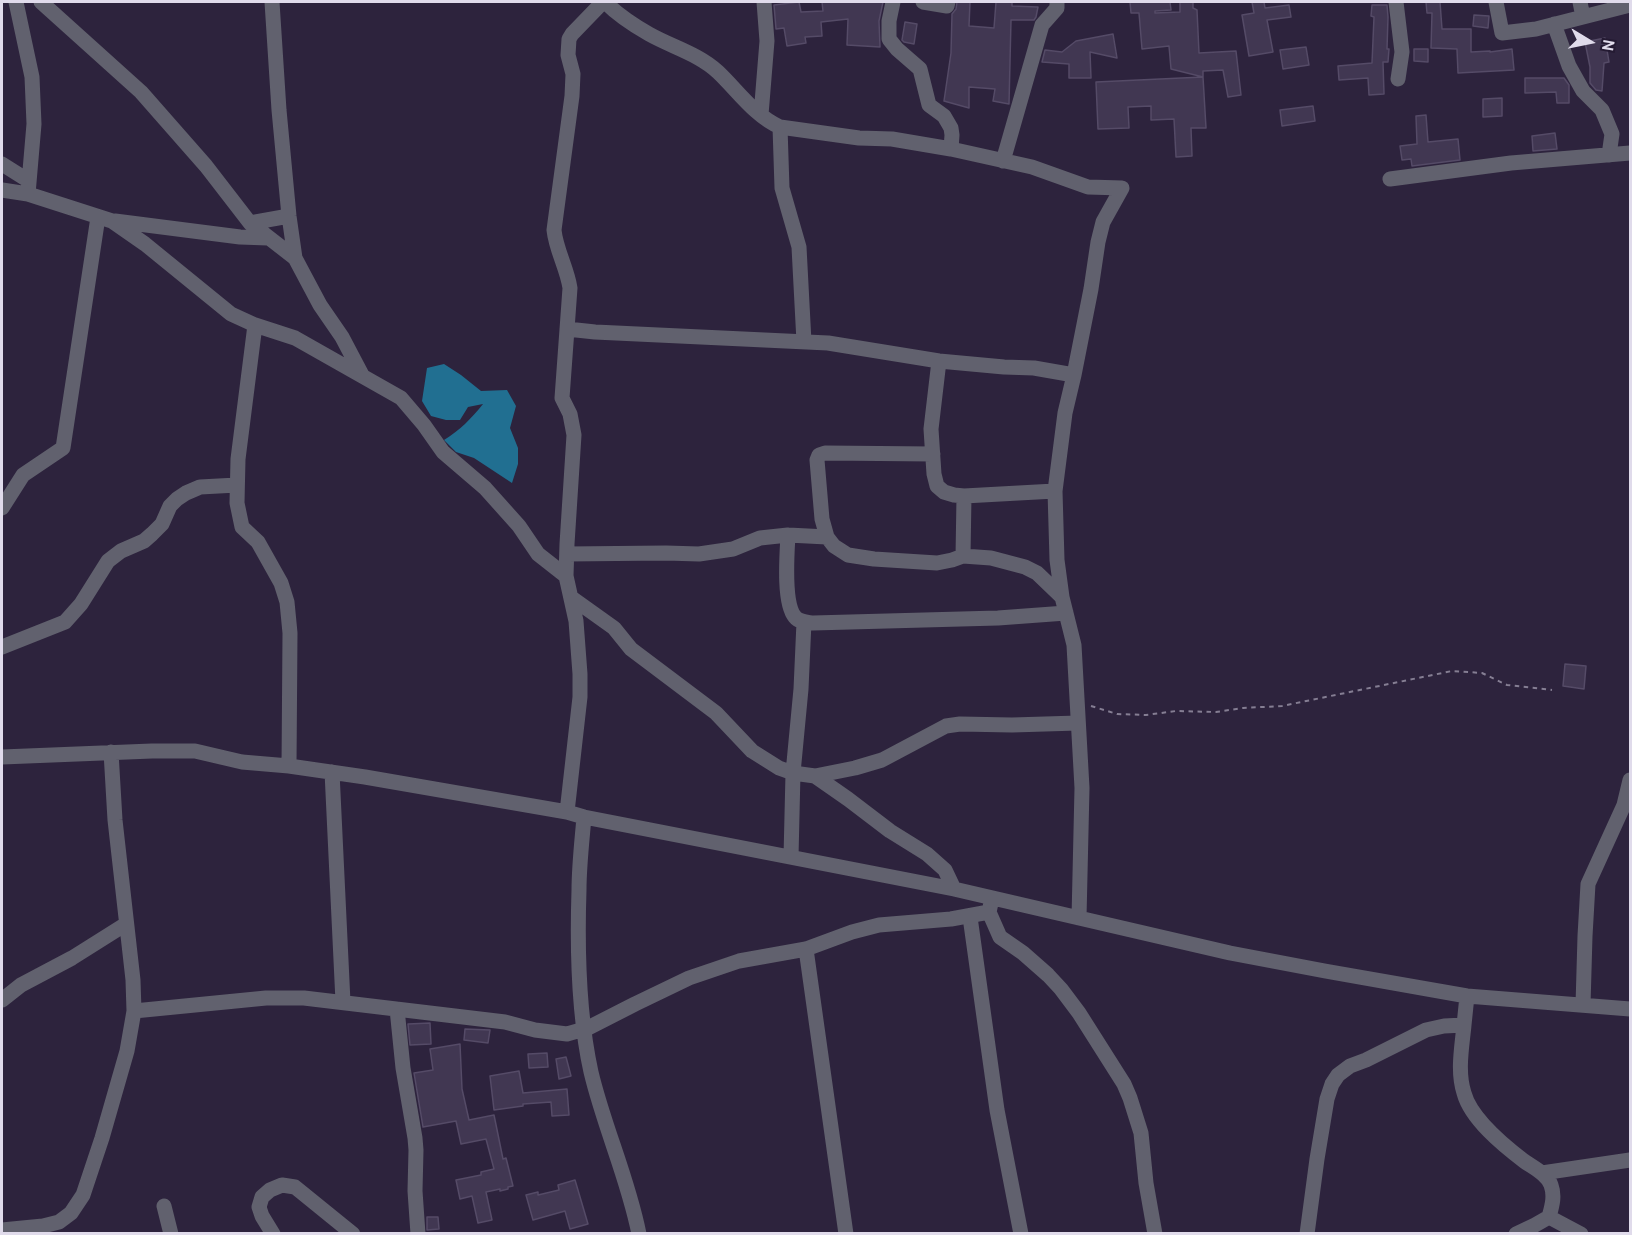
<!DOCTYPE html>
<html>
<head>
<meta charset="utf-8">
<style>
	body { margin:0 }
	#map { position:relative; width:1632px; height:1235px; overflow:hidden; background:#2d233d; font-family:Cabin,sans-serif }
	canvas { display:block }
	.frame { position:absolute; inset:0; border:3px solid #e0dbeb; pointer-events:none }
	.north { position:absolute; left:1560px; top:12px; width:60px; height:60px; -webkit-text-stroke:4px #241a32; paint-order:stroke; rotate:100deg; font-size:16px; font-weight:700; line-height:24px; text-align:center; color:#e0dbeb }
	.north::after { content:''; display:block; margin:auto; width:21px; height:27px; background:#e0dbeb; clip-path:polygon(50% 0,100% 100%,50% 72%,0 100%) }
</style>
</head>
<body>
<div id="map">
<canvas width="1632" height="1235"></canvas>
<div class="frame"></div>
<div class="north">N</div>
</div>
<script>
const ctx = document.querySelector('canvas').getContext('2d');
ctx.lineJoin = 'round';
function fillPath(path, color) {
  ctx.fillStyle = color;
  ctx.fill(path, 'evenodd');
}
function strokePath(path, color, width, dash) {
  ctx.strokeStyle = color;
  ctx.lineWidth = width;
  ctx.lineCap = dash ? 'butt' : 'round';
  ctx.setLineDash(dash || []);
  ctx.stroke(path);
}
fillPath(new Path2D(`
	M444,364l17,11 20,16 26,-1 9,16 -6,22 8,20v16l-6,19 -38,-25 -18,-6 -12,-12c16,-10 27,-21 39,-36l-15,3 -8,13h-14l-15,-4 -9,-15 5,-33z`), '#216f91');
const building = new Path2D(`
	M799,2l2,10 22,-1 -1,-9h61l-4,19 1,26 -33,-2 1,-26 -27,3 1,14 -17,1 1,6 -19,3 -3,-18 -8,1 -2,-24z
	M957,2h13l-1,24 25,2 2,-26h16v4l26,1 -2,10 -2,3h-23l-2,84 -16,-3 2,-12 -26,-2v21l-25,-7 7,-48 1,-39 4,-5z
	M1130,2h40l1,8 -16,1v2l25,-1v-10h13v6l4,2 2,43 37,-2 5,44 -13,2 -5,-27 -20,1v6l-32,-8 -2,-23 -27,3 -3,-36h-8z
	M1252,2h12l1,6 24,-3 2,12 -24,3 6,32 -24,4 -7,-41 12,-2z
	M1426,2h14l2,27h29v23l19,-1v1l22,-3 2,21 -56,3 -1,-24 -26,-1 1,-35h-5z
	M1372,5h15l1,12 -1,32h2l-1,13h-5l1,32 -15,1 -1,-17 -29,2 -1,-14 34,-3 2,-46 -3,-1z
	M1474,15l15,1 -1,12 -15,-2z
	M905,22l12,2 -3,20 -10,-2 -2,-2z
	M1113,34l4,24 -27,-6 1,26h-22v-14l-27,-2 3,-12 17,2 14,-11z
	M1605,38l4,24 -5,1 -2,28 -6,-1 -6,-7v-16l-5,-25z
	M1306,47l3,18 -26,4 -3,-19z
	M1414,49h14v13l-14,-1z
	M1203,77l3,51h-15l1,28 -16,1 -2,-38 -23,1v-14l-23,1 1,21 -31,1 -2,-47z
	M1525,78h39l5,7v18h-12l-1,-11 -31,1z
	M1502,98v18l-19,1v-18z
	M1313,106l2,15 -33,5 -2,-16z
	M1426,115l2,27 30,-3 2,21 -48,6 -1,-7 -9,1 -2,-14 17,-2 -1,-28z
	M1555,133l2,16 -24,2 -1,-15z
	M1565,664l21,2 -2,23 -21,-3z
	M430,1023l1,21 -21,1 -2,-21z
	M465,1029l25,1 -2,13 -24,-3z
	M460,1044l2,45 7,31 25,-5 9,44 3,-1 7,28 -5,1v2l-8,2v-2l-14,3 6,28 -14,3 -6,-27 -12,3 -4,-19 25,-5v-3l13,-3 -8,-30 -25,5 -5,-23 -33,6 -9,-54 19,-3 -3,-21z
	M547,1053l1,14 -19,1 -1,-14z
	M566,1057l5,19 -12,3 -3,-20z
	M519,1071l4,22 44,-4 2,26 -17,1 -1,-14 -28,2v2l-29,4 -4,-34z
	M575,1180l13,44 -18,5 -5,-18 -32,9 -7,-25 12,-3v3l21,-5 -1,-5z
	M427,1217h11l1,12 -12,1z`);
fillPath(building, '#413752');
strokePath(building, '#554b67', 1.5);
strokePath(new Path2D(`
	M1091,706l26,8 29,1 30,-4 40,1 27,-4 39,-2 170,-35 30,2 25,12 45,5`), '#857e93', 2, [4.5, 4.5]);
strokePath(new Path2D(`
	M16,2l16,75 2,47 -6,70
	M41,2l100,90 65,74 44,57 45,35
	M272,2l7,108 10,106 6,42 25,47 22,32 20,38
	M605,2c13,13 28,23 44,32 23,13 50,20 69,38 20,19 37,44 62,55l79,11 33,1 59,10 81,18 56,20 34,1 -19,34 -5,20 -7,47 -17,86 -9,38 -10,78 2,69 5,37 12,48 8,143 -3,130
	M893,2l-4,19v18l8,10 23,20 9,36 15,11 7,12 1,7 -1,14
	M923,2l24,4 1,-4
	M1396,2l6,50 -4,27
	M1496,2l6,31 34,-4 94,-24
	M1580,2l3,15
	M1554,24l15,42 14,25 19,19 10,24 -3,21
	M761,115l6,-74 -3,-39
	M780,127l2,61 17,59 5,95
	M1003,161l39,-136 15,-17v-6
	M2,164l27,17
	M1390,179l121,-16 119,-10
	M2,190l26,4 84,27 33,23 86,70 24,11 40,13 106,60 23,27 19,27 42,36 34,38 19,28 28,22
	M115,221l125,16 28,1
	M250,223l39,-7
	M255,325l-17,134 -1,44 5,24 16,15 23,41 6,19 3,31 -1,133
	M567,329l28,3 233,11 111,18 65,6 30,1 40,7
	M939,361l-8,68 3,45 3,12 7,6 10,3 10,1 91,-5
	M933,454l-108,-1 -6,2 -2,5 5,59 5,18 7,9 14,9 26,4 63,4 15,-3 11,-4 28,2 34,9 12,6 25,24
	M2,508l21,-33 40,-27 35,-231
	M788,535c-1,19 -5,68 7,82 4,5 11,5 18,6l185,-5 68,-5
	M567,554l99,-1 33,1 34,-5 27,-11 28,-3 39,2
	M963,556l1,-60
	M572,598l42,30 17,21 85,64 36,38 27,17 14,5 22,3 40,-8 27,-8 64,-34 14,-2 52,1 66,-2
	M2,647l63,-25 16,-18 27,-43 13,-10 23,-10 8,-7 10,-10 8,-18 7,-7 9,-6 14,-6 37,-2
	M2,757l150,-6h43l47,11 47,4 76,11 202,35 17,5 370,72 276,64 95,18 142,25 163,13
	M332,772l11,230
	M815,776l33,23 42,32 37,23 18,16 9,19
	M567,812l13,-115v-23l-4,-53 -10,-45 1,-32 7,-109 -4,-21 -8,-16 8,-110c-3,-20 -14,-38 -16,-58l18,-134 1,-22 -5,-19 1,-16 3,-5 27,-28 3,-4
	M584,817c-2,24 -5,49 -5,73 -2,60 -1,123 12,182 13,55 37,106 48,162
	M791,857l2,-84 8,-84 3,-67
	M991,903l-2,9 11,25 23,16 25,22 13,14 18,24 45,71 6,14 11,35 5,50 9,51
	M970,917l27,193 24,124
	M806,949l40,285
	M2,1000l19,-15 51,-27 54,-34
	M1583,1005l2,-69 3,-52 36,-79 6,-25
	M397,1009l6,59 12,70 1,12 -1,41 3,43
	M134,1011l132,-13h38l201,24 30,8 32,4 21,-6 47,-24 54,-26 50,-17 67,-12 46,-17 27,-7 72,-6 38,-7
	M1464,1025c-2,22 -7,46 0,68 7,26 39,52 60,68 10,7 23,13 27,24 4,11 1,21 -2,32l-14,8 -19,9
	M1542,1173l88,-13
	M164,1206l7,28
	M1549,1217l32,17
	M2,1230l41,-4 16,-4 12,-9 12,-18 19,-57 25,-87 7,-40 -1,-31 -18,-160 -4,-68
	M273,1234l-11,-18 -3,-9 3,-10 8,-7 12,-5 13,2 58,47
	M1307,1234l10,-75 10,-60 5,-15 6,-9 12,-9 16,-6 60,-30 18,-4 20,-1 3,-29`), '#61616e', 15);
</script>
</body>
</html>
